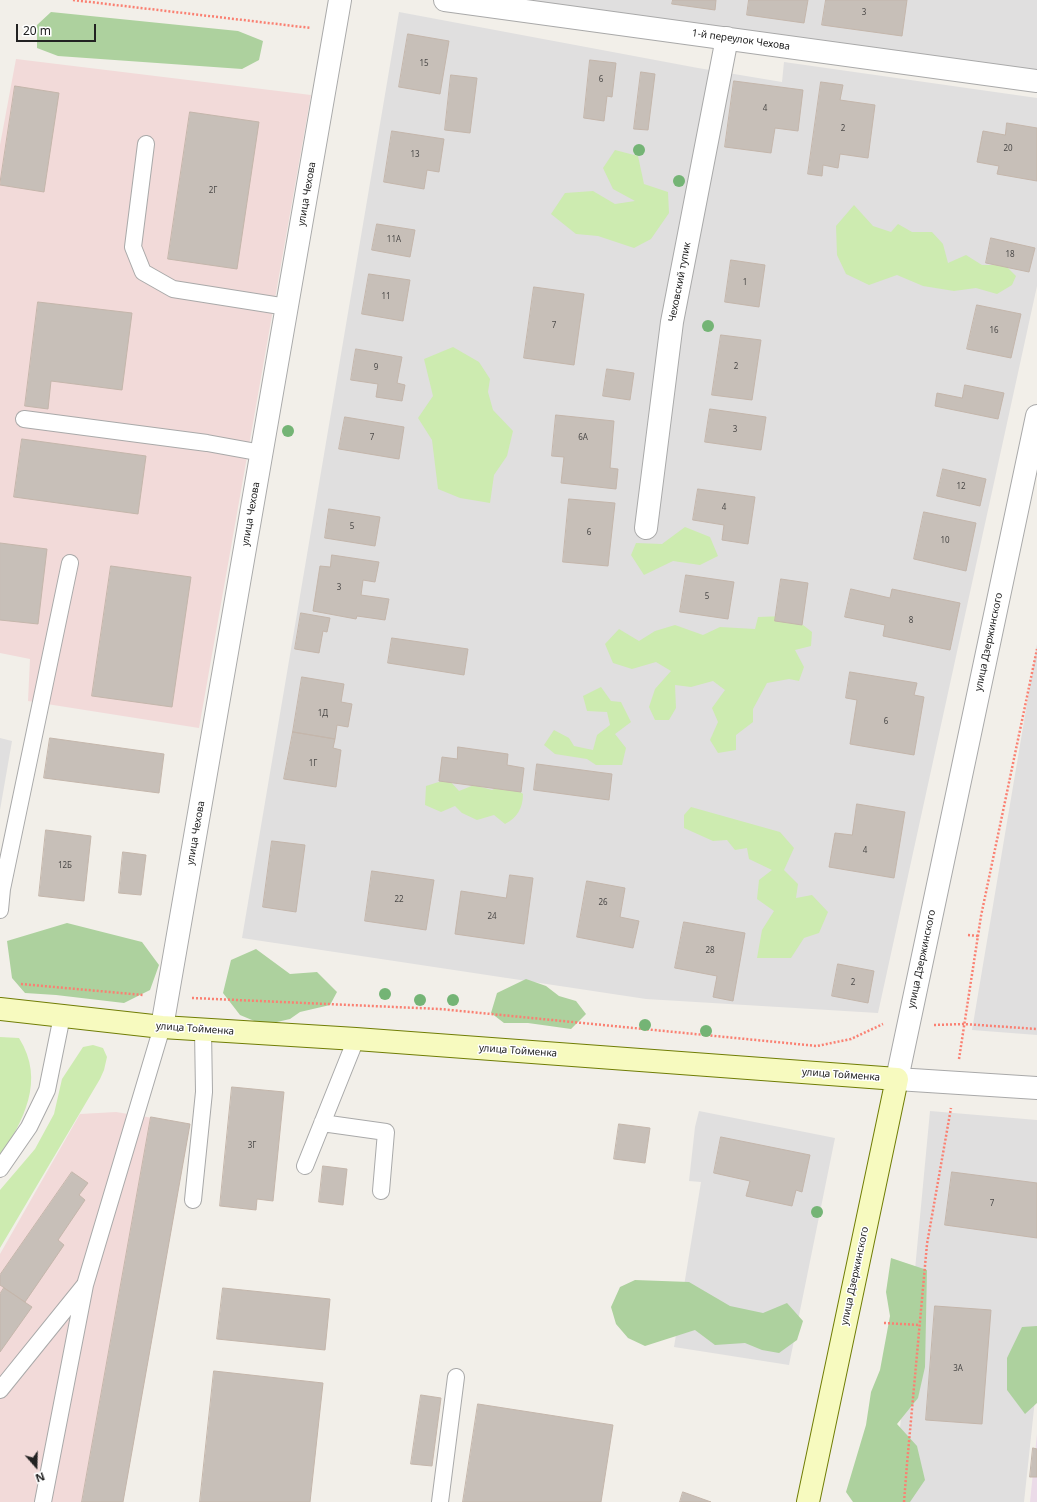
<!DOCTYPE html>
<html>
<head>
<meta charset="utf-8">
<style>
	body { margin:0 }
	#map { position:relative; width:1037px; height:1502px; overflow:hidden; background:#f2efe9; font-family:"Noto Sans",sans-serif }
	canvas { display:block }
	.north { position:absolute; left:16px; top:1446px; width:40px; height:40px; -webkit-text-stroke:3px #fff; paint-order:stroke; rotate:160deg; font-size:11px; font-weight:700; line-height:16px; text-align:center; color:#222 }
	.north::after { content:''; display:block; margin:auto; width:14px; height:18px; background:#222; clip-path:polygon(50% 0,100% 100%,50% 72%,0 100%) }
	.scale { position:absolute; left:16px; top:24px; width:80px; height:18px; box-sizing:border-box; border:2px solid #222; border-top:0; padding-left:5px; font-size:12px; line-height:14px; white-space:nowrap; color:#222; -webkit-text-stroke:3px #fff; paint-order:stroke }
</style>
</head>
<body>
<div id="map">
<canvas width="1037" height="1502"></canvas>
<div class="north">N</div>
<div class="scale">20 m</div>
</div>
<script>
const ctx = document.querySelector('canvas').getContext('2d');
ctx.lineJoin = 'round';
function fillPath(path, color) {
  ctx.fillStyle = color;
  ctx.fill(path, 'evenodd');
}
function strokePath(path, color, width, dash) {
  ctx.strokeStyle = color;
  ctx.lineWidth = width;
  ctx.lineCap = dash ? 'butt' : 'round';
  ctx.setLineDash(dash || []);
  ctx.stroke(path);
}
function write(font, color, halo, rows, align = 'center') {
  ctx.font = font + ' "Noto Sans",sans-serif';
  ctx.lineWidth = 3;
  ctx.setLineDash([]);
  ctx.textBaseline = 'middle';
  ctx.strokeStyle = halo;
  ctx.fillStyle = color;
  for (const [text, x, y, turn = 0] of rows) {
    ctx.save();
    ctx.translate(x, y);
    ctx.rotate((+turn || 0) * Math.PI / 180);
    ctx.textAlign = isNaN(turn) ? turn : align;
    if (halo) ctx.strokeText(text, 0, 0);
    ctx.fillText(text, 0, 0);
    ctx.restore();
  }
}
fillPath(new Path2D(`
	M506,0h531v88z
	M399,12l299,56 84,14 2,-20 253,36v188l-159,727 -232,-14 -404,-61z
	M1037,644v391l-65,-5z
	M0,738l12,3 -12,69z
	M699,1111l136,27 -46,227 -115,-18 27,-165 -12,-1 6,-54z
	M930,1111l107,9v261l-13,121h-131z`), '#e0dfdf');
fillPath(new Path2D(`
	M16,59l295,36 -112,633 -171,-27 2,-42 -30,-6v-508z
	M116,1112l74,12 -67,378h-123v-248l80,-140z`), '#f2dad9');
fillPath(new Path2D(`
	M1037,1434v68h-7z`), '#ebdbe8');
fillPath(new Path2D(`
	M615,150l23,6 6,28 24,8 1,21 -18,26 -17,9 -36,-12 -22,-2 -25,-20 14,-21 28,-2 22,13 20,-3 -22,-12 -10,-21z
	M854,205l19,21 18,6 7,-8 14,8h20l11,12 5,19 18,-8 16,10h23l11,11 -4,9 -15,9 -21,-6 -22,3 -31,-5 -26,-11 -28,10 -23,-11 -9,-19 -1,-29z
	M453,347l26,15 11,17 -2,13 5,18 20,21 -6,25 -13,19 -4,28 -30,-5 -22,-9 -6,-49 -14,-22 15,-22 -9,-37z
	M685,527l25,10 8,19 -18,9 -27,-4 -29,14 -13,-20 5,-12 26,1z
	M784,616l19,9 9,7 -1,14 -16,4 9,17 -5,14 -10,-2 -22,4 -14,26v13l-17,13v15l-18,3 -8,-13 8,-18 -6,-14 13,-18 -12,-9 -22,6 -16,-2 1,23 -7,12h-14l-6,-13 6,-18 16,-18 -15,-9 -24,7 -19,-6 -8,-19 14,-15 20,12 16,-10 20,-6 28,10 17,-8 35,2 3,-12z
	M601,687l10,14 10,1 10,20 -16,12 11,14 -4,17h-26l-9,-6 -32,-5 -11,-9 10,-15 15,8 5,8 19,4 4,-15 13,-10 -3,-13 -20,-1 -4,-15z
	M448,779l11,12 15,-6 18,5 16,-8 15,12c0,14 -6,24 -18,30l-11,-9 -17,5 -15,-7 -7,-7 -14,6 -16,-7 1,-19z
	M691,807l89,25 14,16 -10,22 14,14 -2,14 16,-3 16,17 -9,21 -15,5 -13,20h-34l5,-28 12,-19 -17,-12 2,-19 13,-10 -23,-11 -2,-11 -12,2 -8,-10 -14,1 -29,-13v-13z
	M0,1037l19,1c27,43 4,82 -19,120z
	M93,1045l10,3 4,9 -3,13 -4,9 -100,169v-58l35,-41 19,-35 8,-35 21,-32z`), '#cdebb0');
fillPath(new Path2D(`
	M51,12l187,19 25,10 -4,19 -17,9 -184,-13 -21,-8v-23z
	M67,923l75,19 17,23 -9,25 -26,13 -68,-8 -31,-2 -13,-15 -5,-37z
	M256,949l34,25 27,-2 20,20 -7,13 -30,7 -10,7 -26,6 -24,-10 -17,-22 8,-33z
	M526,979l20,7 13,10 17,5 10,13 -15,15 -43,-6h-24l-13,-10 6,-20z
	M891,1258l36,12 -2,97 -7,31 -21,26 20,22 8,34 -15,22h-57l-7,-10 20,-67 5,-33 9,-22 10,-54 -4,-24z
	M635,1280l54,2 41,24 33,7 24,-10 16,18 -6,19 -18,13 -17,-3 -17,-7 -30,2 -20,-15 -50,16 -17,-8 -12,-14 -5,-17 9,-20z
	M1037,1326v77l-12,11 -18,-24v-32l15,-31z`), '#add19e');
const building = new Path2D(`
	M673,0h43l-1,10 -43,-6z
	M749,0h59l-4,23 -57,-8z
	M826,0h81l-5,36 -80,-11z
	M408,34l41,7 -9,53 -41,-7z
	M590,60l26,3 -4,34 -5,-1 -3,25 -20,-3z
	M641,72l14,2 -7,56 -14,-1z
	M451,75l26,3 -7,55 -25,-3z
	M734,81l69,9 -5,41 -23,-3 -4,25 -46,-6z
	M821,82l22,3 -3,15 35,5 -7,53 -28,-4 -2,14 -15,-3 -1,11 -14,-2z
	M15,86l44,7 -15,99 -44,-7z
	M190,112l69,10 -22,147 -69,-10z
	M1007,123l30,5v53l-40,-7 2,-8 -22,-4 6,-31 22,4z
	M392,131l52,8 -5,33 -12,-2 -3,19 -40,-7z
	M377,224l38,6 -5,27 -38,-7z
	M991,238l44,10 -6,24 -43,-9z
	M731,260l34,5 -6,42 -34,-5z
	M369,274l41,6 -7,41 -41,-7z
	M534,287l50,7 -10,71 -50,-7z
	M38,302l94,11 -10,77 -71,-9 -3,28 -23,-3z
	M977,305l44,9 -10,44 -44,-9z
	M721,335l40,5 -9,60 -40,-5z
	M356,349l46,8 -5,26 8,2 -3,16 -26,-4 2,-13 -27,-4z
	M607,369l27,4 -4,27 -27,-4z
	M965,385l39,8 -6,26 -63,-13 2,-13 25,5z
	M710,409l56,8 -5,33 -56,-8z
	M556,415l58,6 -4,47 8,1 -2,20 -55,-6 3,-26 -12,-1z
	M345,417l59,10 -5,32 -60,-10z
	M22,439l124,17 -8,58 -124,-17z
	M943,469l43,10 -6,27 -43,-10z
	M698,489l57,8 -7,47 -26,-4 2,-15 -31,-5z
	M569,499l46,4 -7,63 -45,-4z
	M329,509l51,8 -5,29 -50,-8z
	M924,512l52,11 -10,48 -52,-12z
	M0,543l47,6 -9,75 -38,-4z
	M332,555l47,7 -4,20 -12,-2 -2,15 28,4 -4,21 -28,-4 -1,3 -43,-8 7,-45 10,1z
	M111,566l80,11 -19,130 -80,-11z
	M686,575l48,7 -6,37 -48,-7z
	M781,579l27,4 -6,42 -27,-4z
	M851,589l39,9 2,-9 68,14 -10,47 -67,-14 2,-11 -40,-8z
	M301,613l29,5 -3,14 -4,-1 -4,22 -24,-4z
	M392,638l76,11 -4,26 -76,-12z
	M850,672l67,11 -3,12 10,2 -10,58 -64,-11 7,-44 -11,-2z
	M302,677l42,7 -3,18 11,2 -4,23 -11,-2 -2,14 -42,-7z
	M293,732l42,7 -2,9 8,2 -5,37 -52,-8z
	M50,738l114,16 -5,39 -115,-15z
	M458,747l50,7 -1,11 17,3 -3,24 -82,-11 3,-24 15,2z
	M537,764l75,10 -3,26 -75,-10z
	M857,804l48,8 -11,66 -65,-11 6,-34 17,2z
	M46,830l45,6 -7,65 -45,-5z
	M272,841l33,4 -9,67 -33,-5z
	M123,852l23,3 -5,40 -22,-2z
	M372,871l62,9 -8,50 -61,-9z
	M510,875l23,3 -9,66 -69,-10 6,-43 45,7z
	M587,881l38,7 -5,29 19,4 -6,27 -56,-11z
	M684,922l61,11 -12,68 -20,-4 4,-21 -42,-8z
	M838,964l36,7 -6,32 -36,-7z
	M232,1087l52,5 -11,109 -16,-2 -1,11 -36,-4z
	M151,1117l39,7 -67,378h-41z
	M619,1124l31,4 -5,35 -31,-4z
	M721,1137l89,18 -8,37 -6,-2 -4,16 -46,-10 4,-15 -36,-8z
	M323,1166l24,3 -4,36 -24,-3z
	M72,1172l16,11 -9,12 6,5 -27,40 6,5 -39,57 -25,-17v-10z
	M952,1172l85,11v55l-92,-13z
	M4,1288l28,19 -32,45v-58z
	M223,1288l107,11 -5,51 -108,-11z
	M935,1306l56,4 -9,114 -56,-4z
	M214,1371l109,12 -13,119h-110z
	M421,1395l20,3 -9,68 -21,-2z
	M478,1404l135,21 -12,77h-138z
	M1033,1448l4,1v28h-7z
	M683,1492l28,10h-31z`);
fillPath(building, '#c7bfb8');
strokePath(building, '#c4b6ab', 1);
const lane = new Path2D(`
	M146,144l-13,103 10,25 30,17 114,18
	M24,419l183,24 55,10
	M0,910l2,-21 68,-326
	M322,1123l64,9 -5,59
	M305,1166l51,-127
	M0,1169l29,-42 18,-37 15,-74
	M193,1200l11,-108 -1,-62
	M0,1390l84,-104
	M43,1502l42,-217 77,-258
	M440,1502l16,-125`);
const street = new Path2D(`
	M445,0l592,81
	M1037,416l-140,663 140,9
	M646,528l26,-206 55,-284
	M162,1027l178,-1027`);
const secondary = new Path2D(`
	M0,1009l162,18 194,12 541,40 -89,423`);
strokePath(lane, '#a9a9a9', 18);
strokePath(street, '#a9a9a9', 24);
strokePath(secondary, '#707d05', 24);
strokePath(new Path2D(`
	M73,0l238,28
	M968,935l10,1
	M21,984l122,11
	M192,998l248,11 377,37 34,-7 32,-15
	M934,1025l30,-1 73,5
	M959,1059l22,-143 56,-267
	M884,1323l36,2
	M904,1502l3,-38 20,-220 24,-136`), '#fa8072', 2.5, [2, 2]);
strokePath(lane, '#fff', 16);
strokePath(street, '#fff', 22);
strokePath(secondary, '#f7fabf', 22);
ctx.fillStyle = '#74b475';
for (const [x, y] of [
	[639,150],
	[679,181],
	[708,326],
	[288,431],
	[385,994],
	[420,1000],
	[453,1000],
	[645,1025],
	[706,1031],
	[817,1212]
]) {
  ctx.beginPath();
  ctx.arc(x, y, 6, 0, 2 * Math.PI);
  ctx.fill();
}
write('8px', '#4b4948', null, [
	["3",864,13],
	["15",424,64],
	["6",601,80],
	["4",765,109],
	["2",843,129],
	["20",1008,149],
	["13",415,155],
	["2Г",213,191],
	["11А",394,240],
	["18",1010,255],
	["1",745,283],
	["11",386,297],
	["7",554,326],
	["16",994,331],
	["2",736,367],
	["9",376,368],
	["3",735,430],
	["7",372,438],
	["6А",583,438],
	["12",961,487],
	["4",724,508],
	["5",352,527],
	["6",589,533],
	["10",945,541],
	["3",339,588],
	["5",707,597],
	["8",911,621],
	["1Д",323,714],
	["6",886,722],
	["1Г",313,764],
	["4",865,851],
	["12Б",65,866],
	["22",399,900],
	["26",603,903],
	["24",492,917],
	["28",710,951],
	["2",853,983],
	["3Г",252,1146],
	["7",992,1204],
	["3А",958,1369]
]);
write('10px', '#222', '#fff', [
	["1-й переулок Чехова",741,40,8],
	["улица Чехова",307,194,-80],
	["Чеховский тупик",680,282,-79],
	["улица Чехова",251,514,-80],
	["улица Дзержинского",989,642,-78],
	["улица Чехова",196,833,-80],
	["улица Дзержинского",922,959,-78],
	["улица Тойменка",195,1029,4],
	["улица Тойменка",518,1051,4],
	["улица Тойменка",841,1075,4],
	["улица Дзержинского",855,1276,-78]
]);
</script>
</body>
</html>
